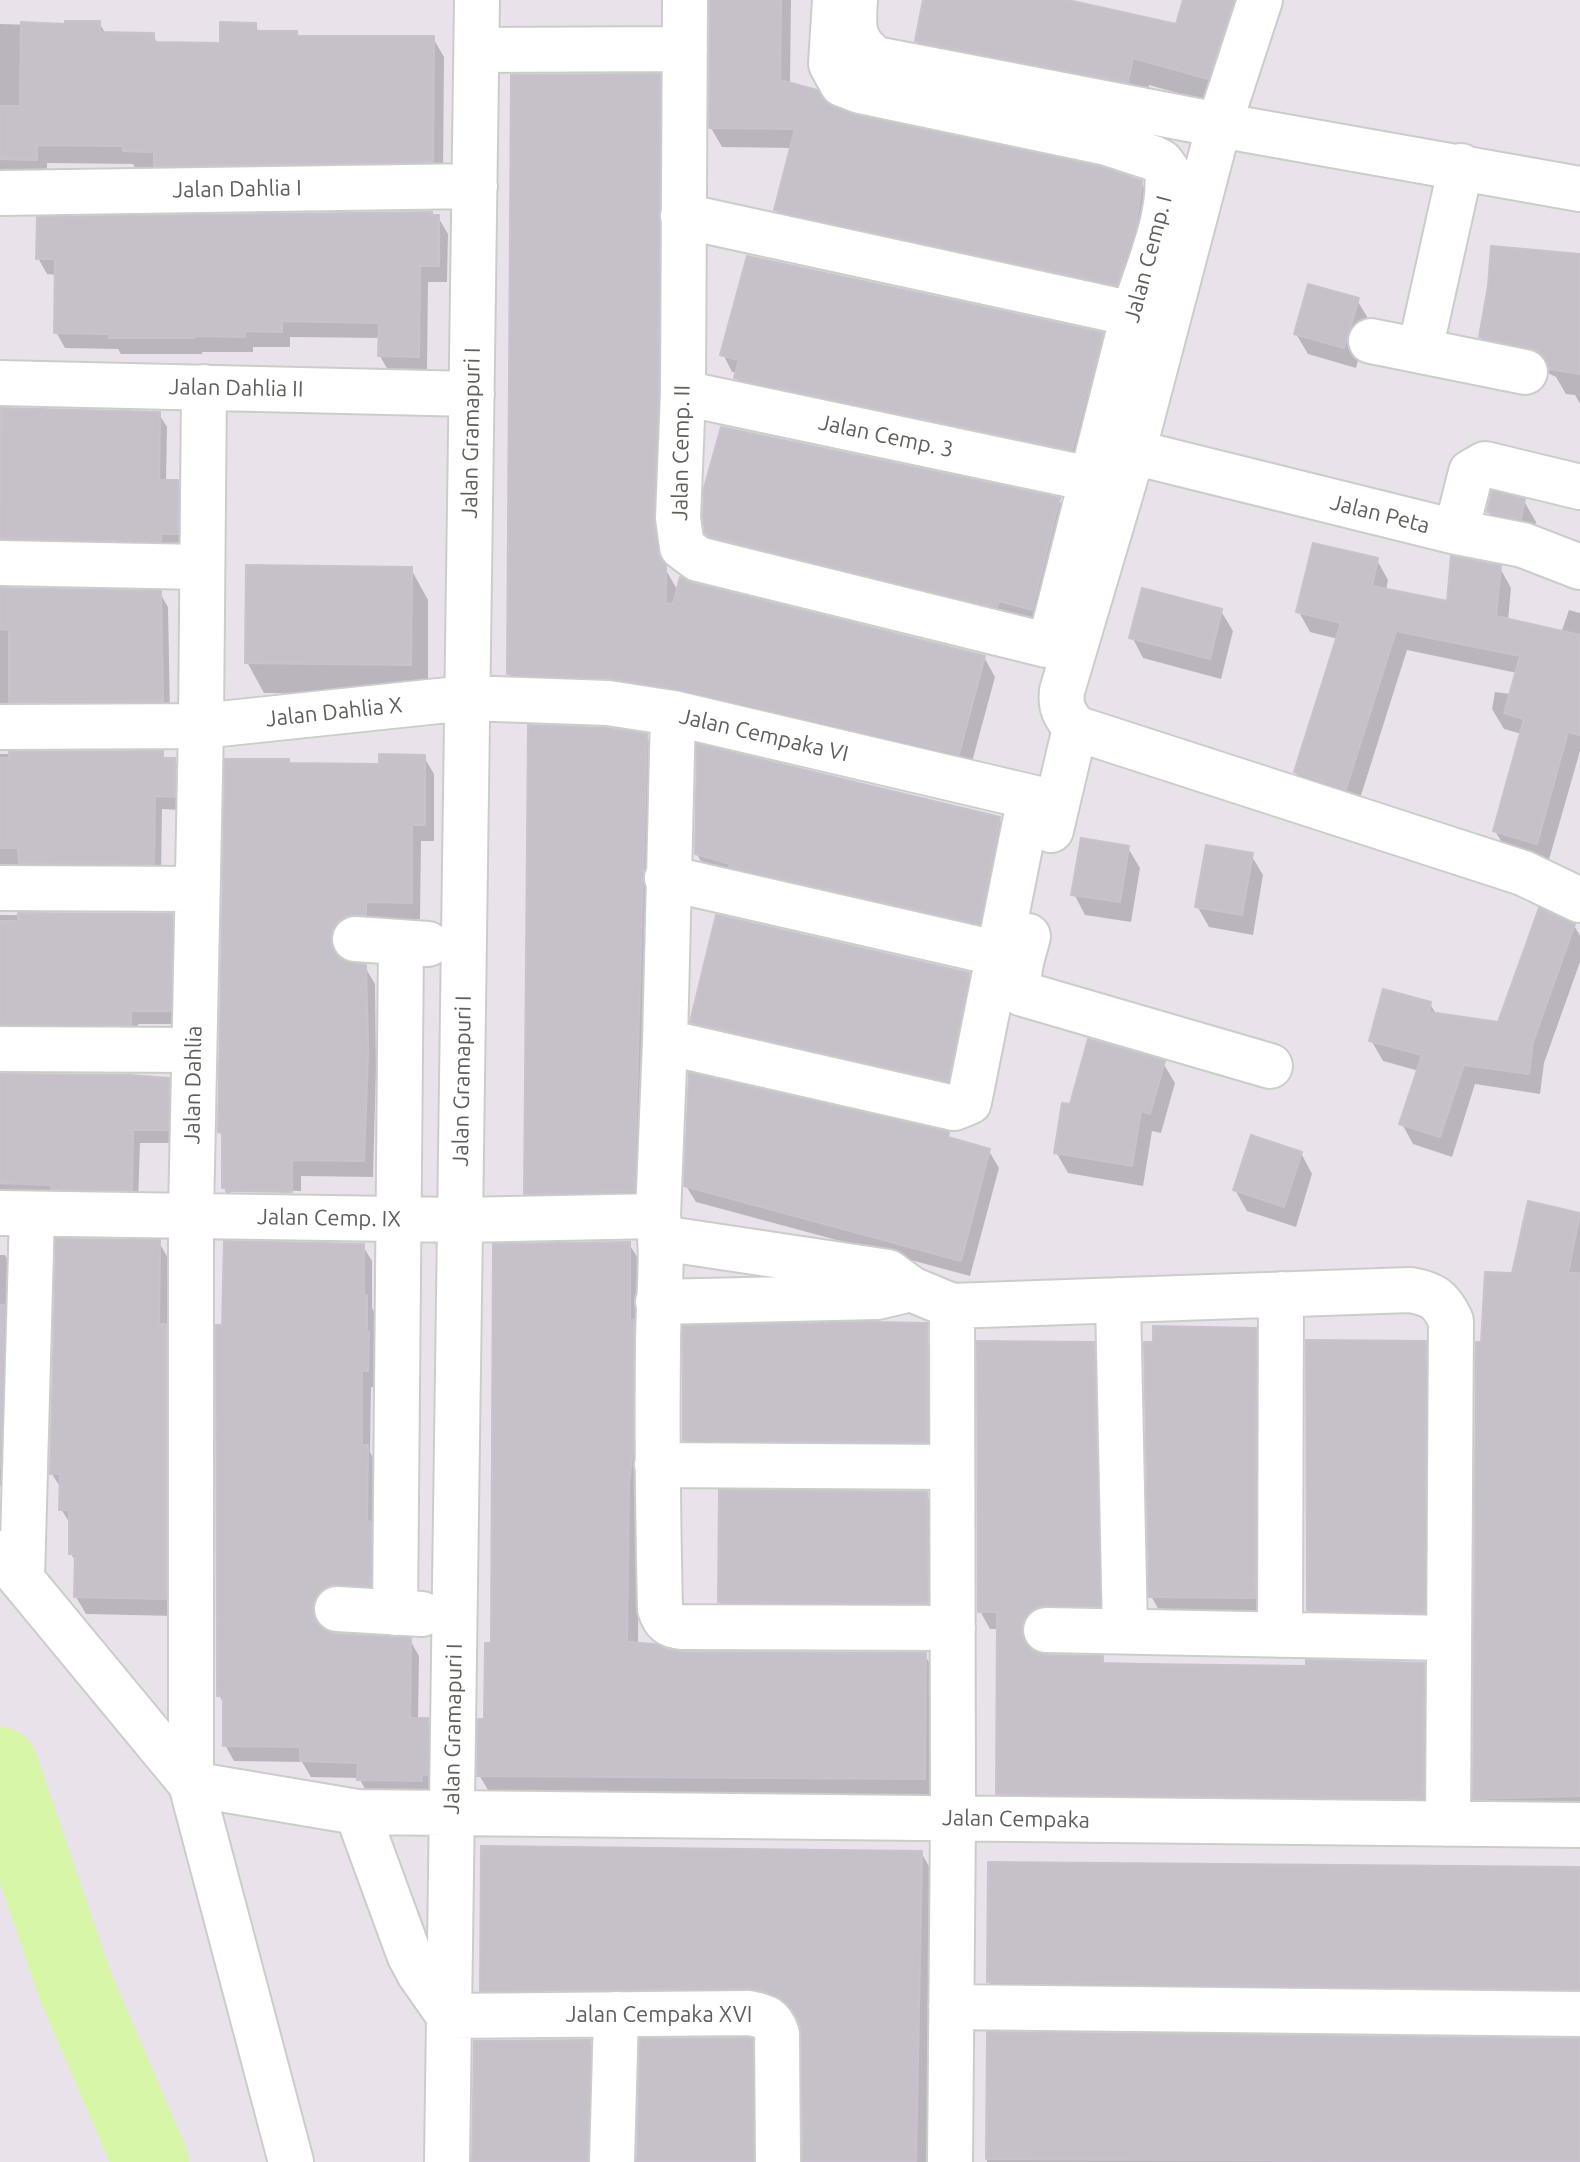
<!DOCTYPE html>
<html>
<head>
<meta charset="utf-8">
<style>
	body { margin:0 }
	canvas { display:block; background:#e9e2eb }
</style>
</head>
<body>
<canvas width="1580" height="2162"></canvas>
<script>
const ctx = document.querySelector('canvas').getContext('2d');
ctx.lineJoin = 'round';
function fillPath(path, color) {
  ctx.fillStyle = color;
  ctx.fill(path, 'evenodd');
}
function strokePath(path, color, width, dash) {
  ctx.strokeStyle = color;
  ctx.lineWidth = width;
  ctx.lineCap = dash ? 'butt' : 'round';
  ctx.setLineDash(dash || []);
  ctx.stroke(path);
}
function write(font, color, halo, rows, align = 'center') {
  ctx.font = font + ' Ubuntu,sans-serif';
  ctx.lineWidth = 6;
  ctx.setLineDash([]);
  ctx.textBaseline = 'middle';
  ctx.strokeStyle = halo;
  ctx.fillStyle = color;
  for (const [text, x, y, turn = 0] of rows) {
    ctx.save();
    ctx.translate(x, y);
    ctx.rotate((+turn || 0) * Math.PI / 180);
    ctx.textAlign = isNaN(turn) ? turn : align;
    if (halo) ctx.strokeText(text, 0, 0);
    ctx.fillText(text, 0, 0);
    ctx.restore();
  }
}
fillPath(new Path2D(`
	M712,0h79l-1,84 41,24 23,9 287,65 11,20 -25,101 -340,-74 -11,-19 16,-62 -70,-1 -11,-19z
	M925,0h134l119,26 7,-26h91l-52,106 -75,-21 -5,24 -211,-40 -16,-28z
	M99,23l7,11 47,1 5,9 64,1 33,-20 5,8h36l3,5h134l11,19 -1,123 -307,-11 -3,-5 -86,-1v15l-47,-1v-153l66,2z
	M658,76l12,19 -7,443 4,34 11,19 13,-6 293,72 11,20 -26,96 -449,-80 -11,-19z
	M431,214l2,3h5l10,17 -1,48h-19l-1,90h-38l-9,-16 1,-18 -91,-1v10h-37v5h-51v2h-81l-3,-5 -53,-1 -9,-16 1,-57 -10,-1 -9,-16z
	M1580,256v148l-5,-9 -9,-1 -10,-17 -10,-5 -50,-10 -15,-25z
	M1357,300l12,20 -13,48 -48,-14 -12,-20z
	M1101,335l10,17 -29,114 -336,-71 -10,-17 1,-5 -5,-1 -9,-18z
	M0,410l159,4 8,13 -1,55h11l8,14 -1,51 -184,6z
	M1059,500l10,17 -27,110 -324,-76 -11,-18z
	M1524,501l12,21 -4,17 -31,-6 -12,-21z
	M1377,560l11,20 -2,11 62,13 52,-36 11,20 -3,33 53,12 8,-23 11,3v138l-32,112 -41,-12 -12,-20 27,-97 -18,-5 -12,-20 3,-17 16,2 6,-21 -110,-23 -50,158 -50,-16 -11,-20 42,-133 -28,-7 -11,-20z
	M411,569l17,31v95l-164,-2 -17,-31z
	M0,590l160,3 8,14 2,107 -170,3z
	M1221,611l12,20 -12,48 -78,-21 -11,-21z
	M646,736l12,20 -14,455 -107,2 -11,-20z
	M162,753l4,7h8l8,13 -1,37 -19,-1 -1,68 -161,1v-124z
	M424,757l10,17v67h-13l-1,78h-46l-31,24 -4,12 1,6 25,6 10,17 1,86 -3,107 -72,-1v15l-71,-2v5l71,1v14l-68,-5 -9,-16v-48l-4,-8 68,-371 2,4 91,1z
	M999,819l10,17 -21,103 -282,-68 -9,-17z
	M1128,848l12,20 -9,54 -46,-7 -11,-21z
	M1251,855l12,20 -10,60 -44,-8 -12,-21z
	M0,915l171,1 8,13 -2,95h-39v14l-138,1z
	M1574,925l6,11v26l-36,101 -4,31 -65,-10 -23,73 -39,-13 -11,-20 17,-53 -36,-10 -12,-21 59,-36 7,11 62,10z
	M968,974l9,17 -21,105 -254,-58 -9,-16z
	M1163,1063l12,20 -14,50 -9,-2 -9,55 -75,-13 -12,-21 16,-45z
	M0,1076l168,4 7,13 -1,50h-34l-2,60 -138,-2z
	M948,1134l3,7 38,10 10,17 -29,108 -274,-74 -10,-16z
	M1301,1153l11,21 -16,53 -49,-16 -12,-21z
	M1530,1203l50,12v598l-95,3 -10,-18 8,-454 30,-69z
	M159,1242l10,18 -1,72 7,12v272l-89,-2 -10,-17v-34l-5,-10v-28l-10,-16 1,-19 -10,-16z
	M629,1244l12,19 -3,382 29,7 258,3 11,20v123l-445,-3 -12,-20 14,-130z
	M363,1246l9,15v47l3,5v32l2,4 -1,38h-5l-1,65 6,11 2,138 -54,11 -4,14 1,4 13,6 76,4 9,16 -1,64h9l9,16 -1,55 -66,5 -10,-18 -48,-1 -9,-15 -68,-1 -9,-16v-39l-6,-11 5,-368z
	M0,1255h5l7,13 -5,218h-7z
	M926,1325l8,14v116l-241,-1 -8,-14z
	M1255,1330l9,15 -1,268 -103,-1 -9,-16z
	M1425,1343l8,15 -1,269 -114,-2 -9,-15z
	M1093,1344l10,18 6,262 -75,12 -3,16 13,5 58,1 4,7 202,3 115,-3 10,18 -1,133 -424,-5 -10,-18 1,-164h-9l-10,-18z
	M926,1494l7,12 1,109 -206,-1 -8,-12z
	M921,1852l10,18 -4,292h-122l-1,-129 -4,-11 -13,-10 -295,-5 -10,-17z
	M1580,1869v139l-580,-6 -11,-20z
	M989,2034l591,128h-593z
	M751,2041l10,17 1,104h-123z
	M589,2042l10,17 -3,103h-122z`), '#0003');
strokePath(new Path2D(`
	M0,1765l75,220 76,177`), '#d7f6a7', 76);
const building = new Path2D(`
	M710,0h71l-1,80 37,10 16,17 22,8 246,52 41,14 -5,40 -20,64 -343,-75 21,-81 -86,-1z
	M923,0h145l108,24 7,-24h51l-26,79 -75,-21 -5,24 -213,-41z
	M65,21h35v11l54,1v9l66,1v-21l36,1v8h41v5h137l-1,126 -279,4v-14l-31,-1v-5l-86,-1v15l-37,-1v-53h20l1,-84 44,2z
	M660,74l-2,318 -5,125 4,34 9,15v37l7,1 7,-27 12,6 293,73 -26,98 -282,-66 -68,-10 -102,-4 4,-599z
	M432,212v3h7v51h-19l-1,91 -41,-1 1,-33 -97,-2v11l-37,-1v6l-51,-1v2h-85v-4l-55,-1 1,-74h-19l1,-42z
	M1491,246l89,8v120l-31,-5 -7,-15 -11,-6 -52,-11 9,-51z
	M747,256l356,77 -31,117 -338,-72 5,-18 -19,-5z
	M1308,284l51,14 -15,50 -50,-14z
	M1,408l159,4 -1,68h19v54h-17v7l-161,-3z
	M721,427l339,71 -28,112 -33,-9 -2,6 -288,-71 -4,-3 -2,-16 1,-29z
	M1492,491l33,8 -4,20 -34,-7z
	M1313,543l65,15 -6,28 75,15 4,-45 50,10 -5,50 84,19v100l-12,-3 -31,112 -44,-13 31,-112 -20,-6 16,-57 -124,-25 -50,158 -52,-17 47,-149 -45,-11z
	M246,565l166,2 -1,98 -166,-2z
	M0,588l161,3 2,110 -154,1v-72l-9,-1z
	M1142,588l80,21 -12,50 -81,-21z
	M528,725l78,3 41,6 -13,457 -110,3z
	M697,744l303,73 -21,107 -250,-58 1,-2 -35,-10z
	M163,751v7h12v39l-20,-1 -1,68 -135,-1 -1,-15h-18v-90h9v-6z
	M379,754l46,1v70h-13v78l-46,-1v13l-23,2 -9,9 -4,11 2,12 8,10 26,6 2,87 -4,109 -72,-1v32l-66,-1v-3h-4v-55l-4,-1 7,-373h64v4l90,1z
	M1081,838l48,8 -9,56 -49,-7z
	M1206,845l47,8 -11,62 -47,-8z
	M1539,908l36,16 -42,118 -4,32 -65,-9 -24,72 -41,-13 23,-69 -53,-14 14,-52 48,13 -2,10 69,10z
	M18,913l154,1 -2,97h-39v14l-131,-1v-103h18z
	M716,915l253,58 -21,108 -258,-59z
	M1088,1039l77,22 -15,53 -9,-3 -9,55 -78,-13 8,-50 8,1z
	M689,1073l260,59 -1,5 42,12 -29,112 -277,-75z
	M0,1074l130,1 39,3 -1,52h-35l-1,60 -81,-1v-4l-51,-2z
	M1251,1135l51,17 -18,55 -51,-17z
	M1528,1201l52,12 -12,60h12v523l-107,3 3,-457h5l4,-70 27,1z
	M56,1239l104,1 -1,84h7v275l-92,-2 1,-43h-6v-44h-10l1,-36h-10z
	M224,1241l140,3v51h3v36l2,1 -1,39h-6v74h6l-1,76 4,1 -1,64 -32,-2 -11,2 -11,10 -4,12 3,13 9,9 11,4 76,4 -1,80h18l-1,57h-5v6l-65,-1 1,-17 -58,-2v-14l-77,-1v-50h-6l-1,-371h6z
	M630,1242v78h4l-1,129 -4,34 -2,159 27,2 14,6 14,2 244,1 -1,126 -448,-3 1,-57h6l1,-76h6l2,-399z
	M0,1305h4l-4,164z
	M869,1322l58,1v119l-244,-2v-114z
	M1153,1326l103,2 -1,270 -106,-1 -5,-255h9z
	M1306,1340l120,1 -2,272 -117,-3z
	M977,1341l117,1 5,264 -53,-1 -13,4 -9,9 -3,11 3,12 8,10 14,4 57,1v7l39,1 164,2v-6l118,3 -1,135 -427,-4 1,-182h-19z
	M719,1490l208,2 1,111 -210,-1z
	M481,1846l441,5 -6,311h-113l-2,-136 -11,-20 -18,-13 -23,-5 -269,3z
	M988,1862l592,5v122l-593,-7z
	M987,2032l593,7v123l-594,-3z
	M747,2038l5,1 1,123h-116l3,-123z
	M590,2040l-3,122h-115l2,-121z`);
fillPath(building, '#c6c0c9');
strokePath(building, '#cac1cf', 2);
const minor = new Path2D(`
	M685,0l-2,393 -5,125 4,29 16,12 348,86 5,-5c26,-107 53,-214 81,-321 13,-47 40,-99 35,-149l-6,-8 -8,-4 -46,-15 -247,-52 -18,-7 -11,-20 4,-64
	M855,0c-2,28 -3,42 21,59l343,66 361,64
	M1260,0l-41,125 -86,327 -71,239c-2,17 3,24 13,37l448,145 57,27
	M477,50l208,-1
	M0,193l475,-7
	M683,216l450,98
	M1371,341l154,31
	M1420,350l41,-184
	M0,383l472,11
	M683,393l407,86
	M1133,452l323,80 15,-60 14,-8 95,23
	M1456,532l67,13 57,22
	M0,563l201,4
	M673,713l-8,329 -7,174c6,42 0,86 0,129 -1,88 0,176 2,264 4,13 9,17 22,18l271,1
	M0,727l201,-1 266,-28 141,5 65,10 383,90
	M1051,830l24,-102
	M667,878l333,76
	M0,888l196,1
	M1028,936c-4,18 -15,41 -5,58l247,72
	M355,939l73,5
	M665,1042l289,66 15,-6 61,-305
	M0,1049l194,1
	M0,1213l460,7 198,-4
	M661,1238l227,34 23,17 41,17 458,-16c23,4 31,9 41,31l-3,503
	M1118,1300l7,331
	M658,1302l219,-5 34,-8
	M657,1465l295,2
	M0,1553l191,231 100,378
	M22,1579l10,-365
	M337,1609l85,5
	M395,1613l6,-670
	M1046,1630l401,8
	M1280,1635l1,-341
	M191,1784v-568l10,-490 3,-339
	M191,1784l166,28 1223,13
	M357,1812l52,142 10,19 30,43 300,-3c16,3 23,5 28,21l1,128
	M951,2007l629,7
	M447,2162l30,-2162
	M612,2162l4,-148
	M950,2162l3,-344 -1,-512`);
strokePath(minor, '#cacec8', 48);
strokePath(minor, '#fff', 44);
write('22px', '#5e615a', '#fff', [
	["Jalan Dahlia I",237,189,-1],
	["Jalan Cemp. I",1148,259,-75],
	["Jalan Dahlia II",236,388,1],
	["Jalan Gramapuri I",471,433,-89],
	["Jalan Cemp. 3",886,436,12],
	["Jalan Cemp. II",681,453,-89],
	["Jalan Peta",1380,514,14],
	["Jalan Dahlia X",334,712,-6],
	["Jalan Cempaka VI",764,735,13],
	["Jalan Gramapuri I",462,1081,-89],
	["Jalan Dahlia",193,1085,-89],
	["Jalan Cemp. IX",329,1218,1],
	["Jalan Gramapuri I",453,1729,-89],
	["Jalan Cempaka",1016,1819,1],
	["Jalan Cempaka XVI",659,2015]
]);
</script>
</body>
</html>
